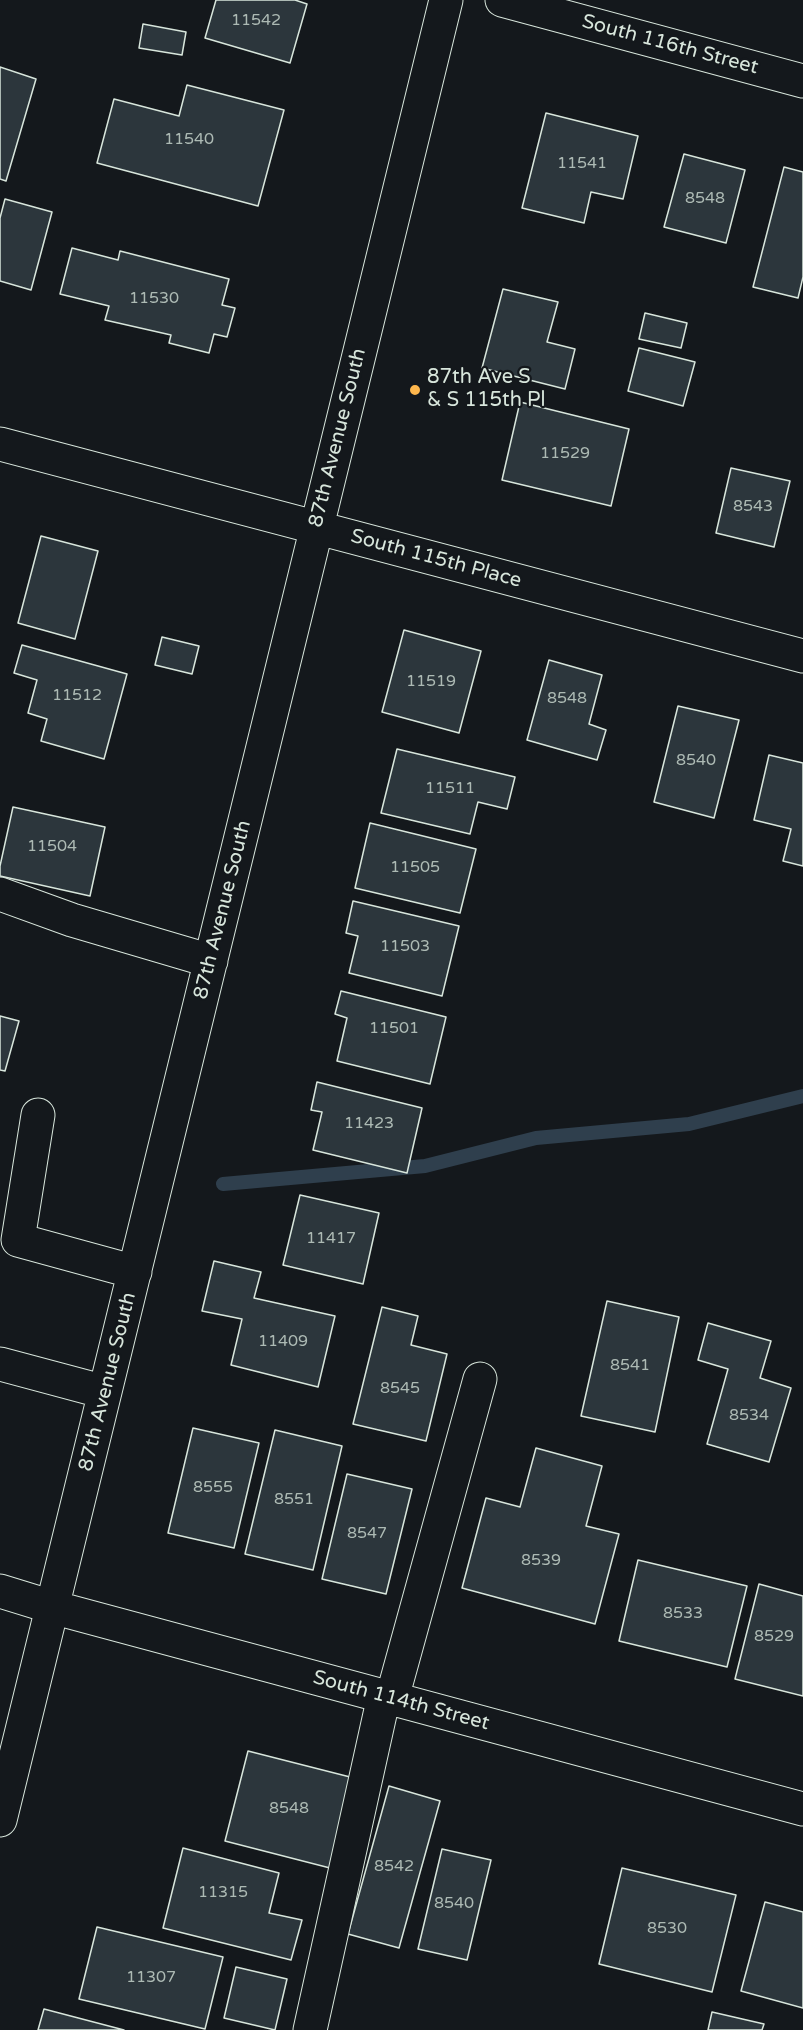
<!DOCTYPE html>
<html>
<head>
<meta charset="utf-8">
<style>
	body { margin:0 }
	canvas { display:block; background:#14181c }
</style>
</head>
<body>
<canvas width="803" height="2030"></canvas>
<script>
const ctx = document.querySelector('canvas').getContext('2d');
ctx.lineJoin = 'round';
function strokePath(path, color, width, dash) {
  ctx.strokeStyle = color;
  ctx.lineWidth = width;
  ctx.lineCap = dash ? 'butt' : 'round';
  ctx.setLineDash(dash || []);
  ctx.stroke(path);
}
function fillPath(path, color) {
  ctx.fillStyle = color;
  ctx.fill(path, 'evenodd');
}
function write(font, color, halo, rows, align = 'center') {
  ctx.font = font + ' "Varela Round",sans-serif';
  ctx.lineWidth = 4.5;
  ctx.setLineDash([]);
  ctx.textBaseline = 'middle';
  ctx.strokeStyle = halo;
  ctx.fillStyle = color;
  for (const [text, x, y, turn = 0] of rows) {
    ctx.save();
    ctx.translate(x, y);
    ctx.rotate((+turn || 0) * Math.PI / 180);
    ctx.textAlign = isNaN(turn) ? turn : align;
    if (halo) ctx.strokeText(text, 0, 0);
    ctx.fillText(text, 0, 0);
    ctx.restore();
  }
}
strokePath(new Path2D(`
	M223,1184l202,-18 111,-28 153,-14 114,-28`), '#2f3f4d', 14);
const building = new Path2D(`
	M216,0h79l12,4 -17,59 -85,-25z
	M143,24l43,8 -4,23 -43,-7z
	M0,67l36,12 -30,102 -6,-2z
	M187,85l97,25 -26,96 -161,-43 17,-64 65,17z
	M546,113l92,23 -15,63 -32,-7 -7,31 -62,-15z
	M684,154l61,16 -19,73 -62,-16z
	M784,167l19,5v105l-5,21 -45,-11z
	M5,199l47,13 -21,78 -31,-9v-63z
	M72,248l46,12 2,-9 109,28 -7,26 13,3 -8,29 -13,-3 -5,19 -40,-10 2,-8 -66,-15 4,-14 -49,-12z
	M503,289l55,13 -11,40 28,7 -10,40 -83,-21z
	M645,313l42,10 -6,25 -42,-9z
	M639,348l56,14 -12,44 -55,-15z
	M520,402l109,27 -18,77 -109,-26z
	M731,468l59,13 -16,66 -58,-14z
	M41,536l57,15 -23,88 -57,-16z
	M404,630l77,21 -22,82 -77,-21z
	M162,637l37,9 -7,28 -37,-9z
	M22,645l105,29 -23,85 -63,-18 6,-22 -19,-6 9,-33 -23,-7z
	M549,660l53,15 -13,49 17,6 -9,30 -70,-20z
	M678,706l61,14 -25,98 -60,-16z
	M397,749l118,28 -8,32 -29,-7 -8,32 -89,-21z
	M769,755l34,8v103l-20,-5 8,-32 -37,-9z
	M13,807l92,20 -15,69 -90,-20v-10z
	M370,823l106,26 -16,64 -105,-25z
	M353,901l106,25 -17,70 -93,-23 9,-37 -12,-3z
	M341,991l105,26 -16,67 -93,-23 10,-43 -12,-4z
	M0,1016l19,5 -14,50 -5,-1z
	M317,1082l105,26 -15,65 -94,-23 9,-38 -11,-2z
	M300,1195l79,18 -16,71 -80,-19z
	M214,1261l47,11 -7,26 81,18 -17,71 -87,-22 11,-46 -40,-8z
	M607,1301l72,16 -24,115 -74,-16z
	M382,1307l36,9 -7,29 36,9 -21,87 -73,-17z
	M708,1323l63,18 -11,37 31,10 -22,74 -62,-18 21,-75 -30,-9z
	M193,1428l66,15 -25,105 -66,-15z
	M275,1430l67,16 -29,124 -68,-16z
	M536,1448l66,18 -16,60 33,8 -24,90 -133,-36 24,-90 34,9z
	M347,1474l65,15 -26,105 -64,-15z
	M638,1560l109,26 -20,81 -108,-26z
	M759,1584l44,12v100l-68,-17z
	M248,1751l106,27 -24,90 -105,-27z
	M389,1786l51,15 -41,147 -51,-14z
	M183,1848l96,25 -10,40 33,7 -11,40 -128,-32z
	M442,1849l49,11 -24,100 -49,-11z
	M622,1868l114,27 -24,97 -113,-28z
	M765,1902l38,10v96l-62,-17z
	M97,1927l126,30 -18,72 -126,-30z
	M236,1967l51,12 -12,51 -51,-12z
	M44,2009l80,21h-86z
	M712,2012l52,12 -2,6h-54z`);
fillPath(building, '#2c363c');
strokePath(building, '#d8e6dc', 1.5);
const minor = new Path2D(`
	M502,0l301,81
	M0,444l803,212
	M0,894l72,26 139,41
	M38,1115l-20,125 117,32
	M0,1364l105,28
	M0,1591l52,16 751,202
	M392,1698l88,-319
	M0,1820l446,-1820
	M310,2030l74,-334`);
strokePath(minor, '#d8e6dc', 35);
strokePath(minor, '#14181c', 33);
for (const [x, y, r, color] of [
	[415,390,6,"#ffb74d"]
]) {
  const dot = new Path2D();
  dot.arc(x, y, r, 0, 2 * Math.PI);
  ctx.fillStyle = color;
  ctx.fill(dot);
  strokePath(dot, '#14181c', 2);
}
write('16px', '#adbab4', null, [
	["11542",256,21],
	["11540",189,140],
	["11541",582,164],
	["8548",705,199],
	["11530",154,299],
	["11529",565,454],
	["8543",753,507],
	["11519",431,682],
	["11512",77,696],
	["8548",567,699],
	["8540",696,761],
	["11511",450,789],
	["11504",52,847],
	["11505",415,868],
	["11503",405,947],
	["11501",394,1029],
	["11423",369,1124],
	["11417",331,1239],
	["11409",283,1342],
	["8541",630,1366],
	["8545",400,1389],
	["8534",749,1416],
	["8555",213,1488],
	["8551",294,1500],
	["8547",367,1534],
	["8539",541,1561],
	["8533",683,1614],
	["8529",774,1637],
	["8548",289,1809],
	["8542",394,1867],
	["11315",223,1893],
	["8540",454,1904],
	["8530",667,1929],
	["11307",151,1978]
]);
write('20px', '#d8e6dc', '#14181c', [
	["South 116th Street",670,45,15],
	["87th Avenue South",338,438,-76],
	["South 115th Place",436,559,15],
	["87th Avenue South",223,910,-76],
	["87th Avenue South",108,1382,-76],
	["South 114th Street",401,1701,15]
]);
write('20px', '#d8e6dc', '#14181c', [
	["87th Ave S",427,378],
	["& S 115th Pl",427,401]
], 'left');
</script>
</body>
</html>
